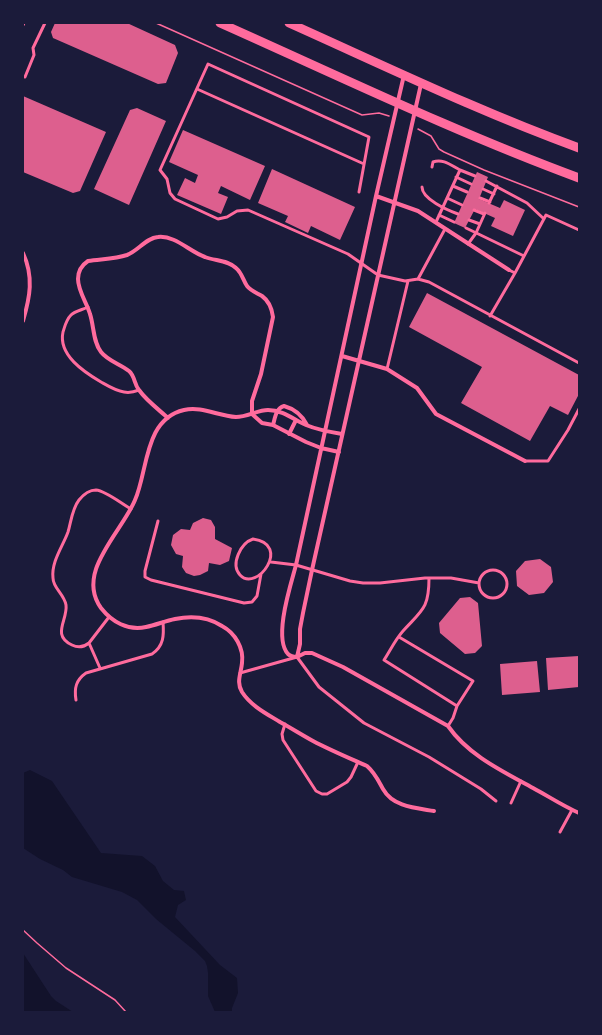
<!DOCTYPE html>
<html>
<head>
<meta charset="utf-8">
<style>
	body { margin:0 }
	#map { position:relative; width:602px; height:1035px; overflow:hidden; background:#1b1b3a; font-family:"Sofia Sans Condensed",sans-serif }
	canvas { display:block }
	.frame { position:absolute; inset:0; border:24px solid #1b1b3a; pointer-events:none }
</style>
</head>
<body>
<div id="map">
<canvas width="602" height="1035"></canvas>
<div class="frame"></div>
</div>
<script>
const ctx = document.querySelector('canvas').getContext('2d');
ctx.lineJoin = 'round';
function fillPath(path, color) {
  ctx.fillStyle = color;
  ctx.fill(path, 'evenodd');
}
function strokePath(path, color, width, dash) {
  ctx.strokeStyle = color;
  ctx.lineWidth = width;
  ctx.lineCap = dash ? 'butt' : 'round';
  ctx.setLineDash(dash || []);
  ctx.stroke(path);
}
fillPath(new Path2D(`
	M30,770l22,11 49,72 41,3 13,10 8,15 11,9 10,1 2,9 -8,5 -3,12 45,48 17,13 1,15 -6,15v4h-17l-7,-16v-23l-1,-7 -2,-5 -10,-10 -39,-32 -19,-19 -15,-8 -50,-15 -9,-7 -23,-11 -17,-11v-75z
	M23,953l28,43 5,5 17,11h-50z`), '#12122b');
fillPath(new Path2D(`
	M55,23h72l48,22 3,8 -12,30 -8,1 -105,-46 -2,-6z
	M23,96l83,36 -26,59 -7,2 -50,-21z
	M137,108l29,13 -37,84 -35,-16 36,-79z
	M183,130l82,36 -15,34 -29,-14 -3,7 10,4 -7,17 -44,-19 8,-17 10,5 3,-8 -29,-13z
	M272,169l83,38 -15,33 -29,-14 -3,7 -23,-11 3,-6 -30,-13z
	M477,172l11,5 -9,22 21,9 4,-8 21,10 -12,26 -22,-10 4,-8 -20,-9 -10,19 -11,-5z
	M427,293l152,82v19l-11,21 -18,-9 -20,35 -69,-38 21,-36 -73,-40z
	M203,518l8,2 4,7v12l17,9 -3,13 -9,4 -11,-2 -1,8 -8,4 -6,1 -8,-3 -4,-6 1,-11 -7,-2 -5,-9 2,-10 8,-6 9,1 3,-7z
	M540,559l11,8 2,15 -9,11 -15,2 -12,-9 -1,-15 9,-10z
	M470,597l8,6 4,43 -7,7 -10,1 -25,-21 -1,-10 21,-25z
	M579,656v31l-31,3 -2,-32z
	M537,661l3,31 -38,3 -2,-31z`), '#dd5f8e');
strokePath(new Path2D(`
	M156,23l206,92 17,-2 10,3
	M418,129l13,7 8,13 5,3 40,18 95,37
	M23,930l14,13 29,25 49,32 11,12
	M579,1012v-1`), '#ff6b9d', 1.5);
strokePath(new Path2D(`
	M23,25l1,-2
	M25,77l9,-22 -1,-7 12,-25
	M197,89l167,75
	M432,167l1,-5c10,-4 19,4 27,8
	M456,177l15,7
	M486,181l41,22 17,16
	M453,186l14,6
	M422,187c0,12 25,23 36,27
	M483,189l11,5
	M359,192l10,-55 -161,-73 -48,106 7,9 3,14 5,6 43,20 9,-2 10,-6 11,-1 100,44 30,21 27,6 13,-2 11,3 150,81
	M447,198l15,7
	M480,198l10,4
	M489,203l8,-17
	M474,210l10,4
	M439,215l15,7
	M469,220l11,4
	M436,222l24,-52 15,6
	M466,228l58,28
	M468,244l8,-11 9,-20
	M515,273l31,-58 33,15
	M418,279l27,-50
	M88,307c-6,3 -13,4 -17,8 -5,5 -6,11 -8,17 -5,23 21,40 38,50 7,4 15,9 23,10 5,1 10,0 15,-2
	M490,316l25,-43 -6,-3
	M387,369l21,-88
	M525,461h23l20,-31 11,-21
	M158,521l-13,50v6l6,3 93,23 8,-1 5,-6 4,-22
	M253,539c39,5 4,54 -13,36 -10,-11 1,-32 13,-36z
	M271,562l25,3 54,16 13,2h17l45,-5h26l28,5
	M479 584a14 14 0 1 1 28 0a14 14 0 1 1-28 0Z
	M109,617l-20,26c-5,4 -11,5 -17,2 -21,-10 -4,-25 -6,-40 -2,-11 -13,-17 -13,-27 -2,-16 10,-32 15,-46 3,-10 4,-23 11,-32 4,-5 10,-10 17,-10 10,1 26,14 35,19
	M399,637l74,44 -16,25 -73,-46c6,-9 11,-20 19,-29 19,-21 26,-22 26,-53
	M89,643l11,25
	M240,673l57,-16 22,30 45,36 65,34 52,32 15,12
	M76,700c-2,-12 0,-20 10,-27l66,-19c12,-8 12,-19 11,-32
	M285,724l-3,10 1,6 33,51 6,3h5l20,-12 4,-5 7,-15
	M448,726l5,-8 4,-12
	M511,803l10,-22
	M560,832l12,-22`), '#ff6b9d', 3);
strokePath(new Path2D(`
	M404,75l-28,121 -80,369c-5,19 -23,73 -8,89 2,2 6,3 9,3l8,-4h7l31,14 105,59c20,29 54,45 85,62 15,8 30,18 46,25
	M376,196l42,15 91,59
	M23,253c11,24 7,44 0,68
	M342,356l45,13 30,19 19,26 89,47
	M252,414l10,9 11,2 33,17 15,6 18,4
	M168,418c-10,-9 -22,-18 -29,-28 -5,-6 -4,-14 -10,-19 -9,-7 -21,-10 -28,-19 -8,-10 -7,-26 -11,-38 -3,-11 -12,-23 -12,-35 0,-8 4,-14 10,-18 13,-2 27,-2 39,-6 11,-4 19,-17 31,-18 17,-2 32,15 47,20 10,4 23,3 31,11 6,5 7,12 11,18 4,5 10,7 15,10 7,5 10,13 11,21l-12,57 -9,27v13
	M273,425c2,-7 3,-17 11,-19 11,3 18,9 23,19
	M289,434l7,-14
	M342,434c-12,-2 -24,-4 -36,-9 -12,-5 -23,-15 -38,-15 -10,0 -21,7 -32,7 -18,-1 -34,-11 -52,-7 -40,9 -36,61 -49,90 -13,32 -60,72 -34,108 11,14 27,23 45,19 10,-2 19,-6 29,-8 15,-3 33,-2 47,7 13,7 22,22 20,37 -1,11 -6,19 0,29 9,14 25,22 38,30 11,6 22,13 33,19 17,9 36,17 54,25 8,7 11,14 16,23 10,18 33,19 51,22
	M297,657l3,-13v-15l3,-16 9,-43 109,-486`), '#ff6b9d', 4);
strokePath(new Path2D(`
	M220,23c119,53 237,110 359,155
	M289,23c96,43 191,89 290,125`), '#ff6b9d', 9);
</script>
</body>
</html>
